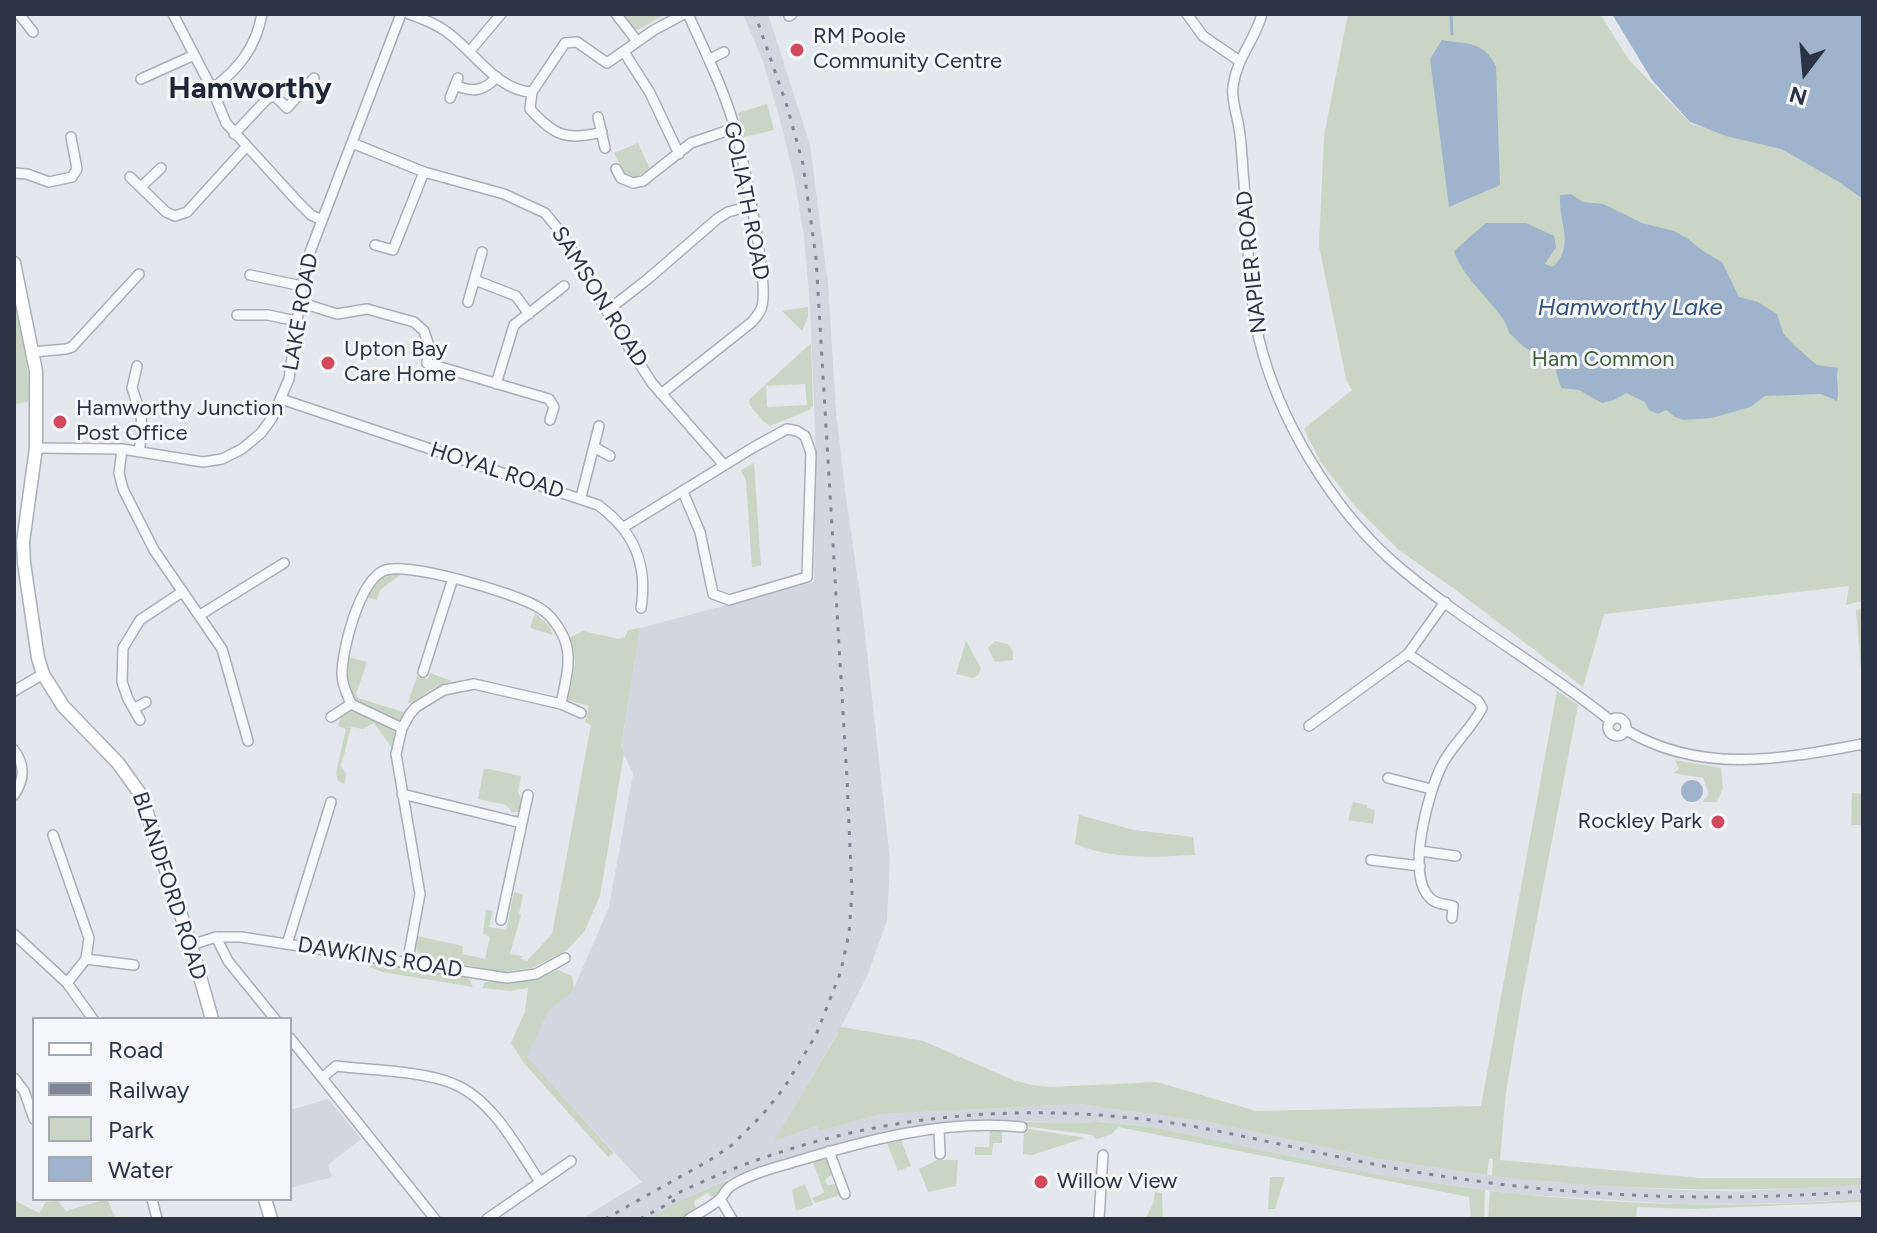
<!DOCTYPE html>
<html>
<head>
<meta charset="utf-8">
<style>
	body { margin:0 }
	#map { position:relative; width:1877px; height:1233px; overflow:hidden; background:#e4e7ec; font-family:Figtree,sans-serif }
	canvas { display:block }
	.frame { position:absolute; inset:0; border:16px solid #2b3445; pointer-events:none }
	.legend { position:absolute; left:32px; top:1017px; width:260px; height:184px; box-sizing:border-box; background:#f4f6f9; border:2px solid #a4a8b1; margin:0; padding:10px 14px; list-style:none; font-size:24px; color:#2b3445 }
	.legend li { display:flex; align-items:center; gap:16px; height:40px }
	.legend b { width:40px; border:2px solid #a4a8b1 }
	.north { position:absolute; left:1765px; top:32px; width:80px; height:80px; -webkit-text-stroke:6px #f4f6f9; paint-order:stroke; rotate:196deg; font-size:22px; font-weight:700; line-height:32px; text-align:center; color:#2b3445 }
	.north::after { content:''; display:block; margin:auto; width:28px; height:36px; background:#2b3445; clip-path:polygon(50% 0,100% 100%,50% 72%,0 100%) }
</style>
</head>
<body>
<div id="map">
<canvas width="1877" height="1233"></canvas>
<div class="frame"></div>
<ul class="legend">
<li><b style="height:10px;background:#fff"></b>Road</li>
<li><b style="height:10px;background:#7d8696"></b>Railway</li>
<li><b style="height:22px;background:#c9d6c5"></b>Park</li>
<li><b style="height:22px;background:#9fb4cc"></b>Water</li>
</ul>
<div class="north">N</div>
</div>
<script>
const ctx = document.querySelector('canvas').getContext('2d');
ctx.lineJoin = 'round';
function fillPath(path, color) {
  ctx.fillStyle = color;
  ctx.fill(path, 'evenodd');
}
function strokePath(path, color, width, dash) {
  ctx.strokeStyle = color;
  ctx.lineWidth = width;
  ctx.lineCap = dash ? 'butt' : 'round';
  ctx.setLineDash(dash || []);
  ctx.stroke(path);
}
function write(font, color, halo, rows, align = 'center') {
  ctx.font = font + ' Figtree,sans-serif';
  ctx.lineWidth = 6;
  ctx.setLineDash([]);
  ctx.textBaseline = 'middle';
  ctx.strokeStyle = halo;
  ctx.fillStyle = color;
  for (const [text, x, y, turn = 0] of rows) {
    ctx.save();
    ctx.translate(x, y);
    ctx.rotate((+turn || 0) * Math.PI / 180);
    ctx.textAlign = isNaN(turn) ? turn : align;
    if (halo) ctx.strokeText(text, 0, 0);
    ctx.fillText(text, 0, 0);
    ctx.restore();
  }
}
fillPath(new Path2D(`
	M743,14h25l42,131 18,139 8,127 9,79 17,118 28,252 -3,60 -19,54 -27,53 -4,3 1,2 -63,108 43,-14 1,5 63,-17 198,-10 129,18 170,37 108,16 64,7 123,8 67,1 122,-6v14l-73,4 -111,1 -164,-10 -135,-19 -227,-48 -54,-6 -7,2 -69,-2 -77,4 -84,13 -87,24 -52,19 -48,22 -26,16h-68l61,-37 -116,-125 23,-47 25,-22 35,-81 24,-133 -12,-26 19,-120 174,-46 2,-126 -6,-149 -6,-70 -9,-55 -13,-55 -19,-66z
	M328,1099l33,40 -33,26 4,12 -42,11v-78z`), '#d2d6de');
fillPath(new Path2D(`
	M622,14h43l-27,16 -8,-3z
	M1348,14h252l29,46 62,64 90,25 58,33 24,9v410l-17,4 3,-19 -245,28 -21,73 -126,-96 -58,-41 -45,-45 -34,-44 -16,-32 48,-39 -6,-11 -27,-133 5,-110z
	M767,104l7,26 -30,7 -6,-24z
	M638,143l12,26 -14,8h-10l-12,-24z
	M14,297c8,35 16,68 14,105l-14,2z
	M808,307v10l-6,14 -20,-20z
	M811,343l2,63 -4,4 -39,16 -7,-5 -14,-17 1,-5zM805,384l2,21 -40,2 -1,-21z
	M754,463l7,103 -9,1 -6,-86 -5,-11z
	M408,569l-28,21 -3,10 -17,-4 12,-17z
	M1863,609v83l-7,-82z
	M535,613l14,13 4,9 -23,-7z
	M640,628l-19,119 3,6 -24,143 -16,36 -17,18 -35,18 -28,4 -83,-15 -5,-10 1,-11 46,10 -1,8 23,5 5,-22 -7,-3 3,-24 7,1 -4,16 17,3 8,-38 9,3 -4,19 2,1 -11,39 12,2 -1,3 6,2 25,-27 39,-209 -6,-3 4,-16 -21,-6 7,-38 -6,-24 14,-7 36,8 6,-2 3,-7z
	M966,641l15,27 -3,7 -5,3 -17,-4z
	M995,641l13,3 5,8v8l-18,2 -7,-14z
	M345,656l22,6 -11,32 2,4 52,16 -14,40 -22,-31 -11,6 -12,-2 -10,39 5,8 -1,10 -7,-3 -2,-9 10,-43 -8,-3 4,-16 9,-6 -10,-26z
	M430,673l22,8 -22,9 -19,13 -3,-1 9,-26 11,3z
	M1557,691l21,14 -55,286 -17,101 -6,68 201,18h162v7c-124,8 -247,5 -371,-9l1,-17h-4l-2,16 -108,-16 -170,-37 -129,-18 -198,10 -63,17 -2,-5 -43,15 64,-108 -2,-3 5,-3 82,14 90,39 19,5 19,2 106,-5 99,29 225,-5z
	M1675,760l46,8 2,20 -6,14h-15l7,-8 -6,-16 -30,-5 6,-4z
	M484,768l37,8 -3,15 5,13 -5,8h-6l-6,-7 -28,-6z
	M1852,793l11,1v31h-12z
	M1353,802l14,3v3l8,2 -2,14 -25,-4z
	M1079,815l55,15 59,7 2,18c-40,2 -81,5 -120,-11z
	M362,959l106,19 5,9 -91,-15 -20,-9z
	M558,970l14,6 2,12 -4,6 -21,16 -22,47 87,96 -6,4 -85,-95 -12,-19 14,-32 3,-23 -17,3 -29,-3 3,-6 38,-1z
	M1094,1121l59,6 227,48 105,15 -1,29h-13l-2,-22 -351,-70 -6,7 -15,5 -5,-4 -68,-9 1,-4 67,1z
	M990,1127l12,1v15h-9l-1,12h-17v-8h14z
	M1024,1128l61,10 -53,17 -9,-1z
	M901,1140l10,26 -13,5 -11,-28z
	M826,1156l7,17 -8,7 3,5 9,-1 6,10 -28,9 -3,-5 12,-5 -11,-31 -14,5 -1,-3z
	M937,1160h21l-2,26 -28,6 -9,-23z
	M1270,1177h15l-10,32h-7z
	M727,1180l-7,13 -9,4 -3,-4 -14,8 2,9 -14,9h-33l26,-16z
	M805,1184l8,21 -17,6 -4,-21z
	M1490,1191c123,14 249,18 373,8v3l-170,7 -56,-2 -1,11 -148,1z
	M1155,1192l7,1 1,26h-18l8,-15z
	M107,1199l9,20h-102v-19l25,13 7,-11 12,-1 8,10z`), '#c9d6c5');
fillPath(new Path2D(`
	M1612,14h251v185l-24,-17 -58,-33 -55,-13 -36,-14 -38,-42z
	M1442,40c27,5 40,0 54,26l4,119 -51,22 -19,-148z
	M1571,194l12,8 20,2 39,19 32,8 13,7 16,13 19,11 17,35 19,5 19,12 6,19 12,13 22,19 21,3c-3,12 2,21 -1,33l-16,-7 -56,2 -15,11 -38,11 -29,2 -8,-3 -9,-7 -8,4 -9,-4 -4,-8 -19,-9 -12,7 -12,3 -23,-13 -18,-2 -6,-21 -32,-21 -14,-13c-3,-22 -45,-50 -55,-82l32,-28h40l28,13 2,11 -11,17 8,3c23,-22 5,-44 7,-72z
	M1681 791a11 11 0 1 1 22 0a11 11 0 1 1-22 0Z`), '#9fb4cc');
strokePath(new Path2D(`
	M1451,14l1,20`), '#9fb4cc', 3);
const street = new Path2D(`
	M19,14l14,18
	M173,14l39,75 14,34 72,79 13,13 11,5
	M409,14c12,4 25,9 35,16 28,18 52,61 88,62l33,-49 12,-1 30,21 47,-33 30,-16
	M616,14l21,27
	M1187,14l16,22 35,24
	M1262,14c-8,29 -24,40 -29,72 -2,14 4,28 6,42 3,17 3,36 5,54 4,52 3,105 15,157 19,79 71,166 132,221 68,60 149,104 220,161
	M789,16l3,-2
	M470,51l31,-37
	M624,52l26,41 29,61
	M710,59l14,-7
	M141,79l53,-24
	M455,85c18,8 29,6 42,-8
	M212,89c27,-20 44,-42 50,-75
	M532,92l-2,17c24,27 37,32 72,23
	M450,98l8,-20
	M598,117l7,31
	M234,134l34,-36 7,-2 12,12 27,-30
	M352,143l72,29 80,22 41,19 18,22 56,97 33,51 72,82
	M616,169l5,9 12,5 10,-2 48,-38 44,-15
	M14,173l13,1 22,8 23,-5 5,-8 -6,-32
	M130,177l36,35 9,4 12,-4 59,-65
	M142,186l19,-18
	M375,245l18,5 31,-78
	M250,275l52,11
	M475,280l41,16 13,18
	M299,302l38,12 30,-5 47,13 10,9 5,15 -2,17 122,36 5,8 -4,13
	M468,302l14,-50
	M607,311l42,-33 68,-59 11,-7 22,-6
	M237,315h31l28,6
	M33,352l33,-3 6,-2 67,-73
	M137,366l-5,22 9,27 1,16 -3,21
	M496,384l18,-59 50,-39
	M661,394l91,-72c4,-5 9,-10 10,-16 7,-25 -19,-148 -27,-177 -11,-40 -30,-77 -47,-115
	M281,399l317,106c36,26 50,59 43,103
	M594,447l16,9
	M36,448l86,1 81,13 19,-3 20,-10 19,-16 11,-15 17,-39 13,-93 8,-34 91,-238
	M122,449l-3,24 4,16 31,61 68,99 26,92
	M581,497l18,-71
	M624,527l130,-80 33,-18 10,2 8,5 6,17 -4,124 -78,23 -16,-6 -13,-62 -17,-40
	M200,615l84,-52
	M1408,654l70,47 4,7c-10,20 -28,35 -39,55 -14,26 -38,111 -13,135 5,6 15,6 23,8l-1,12
	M423,672l30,-94
	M14,691l29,-17
	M135,708l11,-6
	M331,717l20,-13
	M1608 727a9 9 0 1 1 18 0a9 9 0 1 1-18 0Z
	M140,720l-12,-21 -6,-17 1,-34 17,-28 42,-28
	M1309,726l99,-72 37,-52
	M402,728l-51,-24c-3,-8 -9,-19 -9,-29 0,-26 17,-92 41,-104 21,-11 131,22 153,35 12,6 22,19 28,32 9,21 1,44 -3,66
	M1626,730c75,45 156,29 237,14
	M14,750c11,15 11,29 0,45
	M1388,778l43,11
	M402,794l119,29
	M53,835l36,103 -3,21 48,6
	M1420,851l36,5
	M1371,860l49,6
	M501,920l27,-125
	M14,934l53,49 26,36
	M216,937l12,24 47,58
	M287,944l44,-142
	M191,945l25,-8h25l266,41 29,-4 29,-16
	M407,964l13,-70 -24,-140 6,-26 8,-14 6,-7 28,-17 30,-6 87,20 20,9
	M67,983l19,-24
	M290,1038l145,181
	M14,1078l10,13 10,28
	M322,1078l14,-12c33,4 89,5 118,18 40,17 63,64 86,98
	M939,1129l1,25
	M829,1151l16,43
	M152,1199l5,20
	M720,1199l12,20
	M487,1219l84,-58
	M689,1219c10,-6 22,-12 31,-20 4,-4 6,-10 11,-13 18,-12 43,-18 63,-24 73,-22 151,-43 228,-35
	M1099,1219l4,-64`);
const secondary = new Path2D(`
	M14,263l22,108v77l-13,94 1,21 14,95 5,16 20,32 55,57 23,32 50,150 21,74
	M265,1199l6,20`);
strokePath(street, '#a9aeb7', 12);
strokePath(secondary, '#a9aeb7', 15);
strokePath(street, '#f7f8fa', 9);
strokePath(secondary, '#fff', 12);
strokePath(new Path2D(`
	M668,1198c164,-82 343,-102 523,-72 88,16 175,40 264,52 134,20 272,24 408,13
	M605,1219l105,-59 22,-15 31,-31 21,-26 32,-53 25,-64 8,-38 3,-40 -5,-114 -31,-521 -13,-94 -16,-58 -32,-92
	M640,1219l39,-21`), '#7d8696', 3, [4, 8]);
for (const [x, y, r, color] of [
	[797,50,8,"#d1495b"],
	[328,363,8,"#d1495b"],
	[60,422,8,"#d1495b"],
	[1718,822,8,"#d1495b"],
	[1041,1182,8,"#d1495b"]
]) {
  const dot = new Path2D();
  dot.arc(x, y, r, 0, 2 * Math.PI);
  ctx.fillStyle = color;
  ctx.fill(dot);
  strokePath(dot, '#f4f6f9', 3);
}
write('22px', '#2b3445', '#f4f6f9', [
	["RM Poole",813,37],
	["Community Centre",813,62],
	["Upton Bay",344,350],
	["Care Home",344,375],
	["Hamworthy Junction",76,409],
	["Post Office",76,434],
	["Rockley Park",1702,822,"right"],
	["Willow View",1057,1182]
], 'left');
write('22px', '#2b3445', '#f4f6f9', [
	["GOLIATH ROAD",746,201,79],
	["NAPIER ROAD",1252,262,-96],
	["SAMSON ROAD",599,297,58],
	["LAKE ROAD",301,312,-80],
	["HOYAL ROAD",497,471,18],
	["BLANDFORD ROAD",169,886,72],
	["DAWKINS ROAD",380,958,9]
]);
write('22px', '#3f6138', '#f4f6f9', [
	["Ham Common",1603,360]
]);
write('italic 24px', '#34527a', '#f4f6f9', [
	["Hamworthy Lake",1630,308]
]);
write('bold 30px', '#1d2536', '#f4f6f9', [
	["Hamworthy",250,89]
]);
</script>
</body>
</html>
